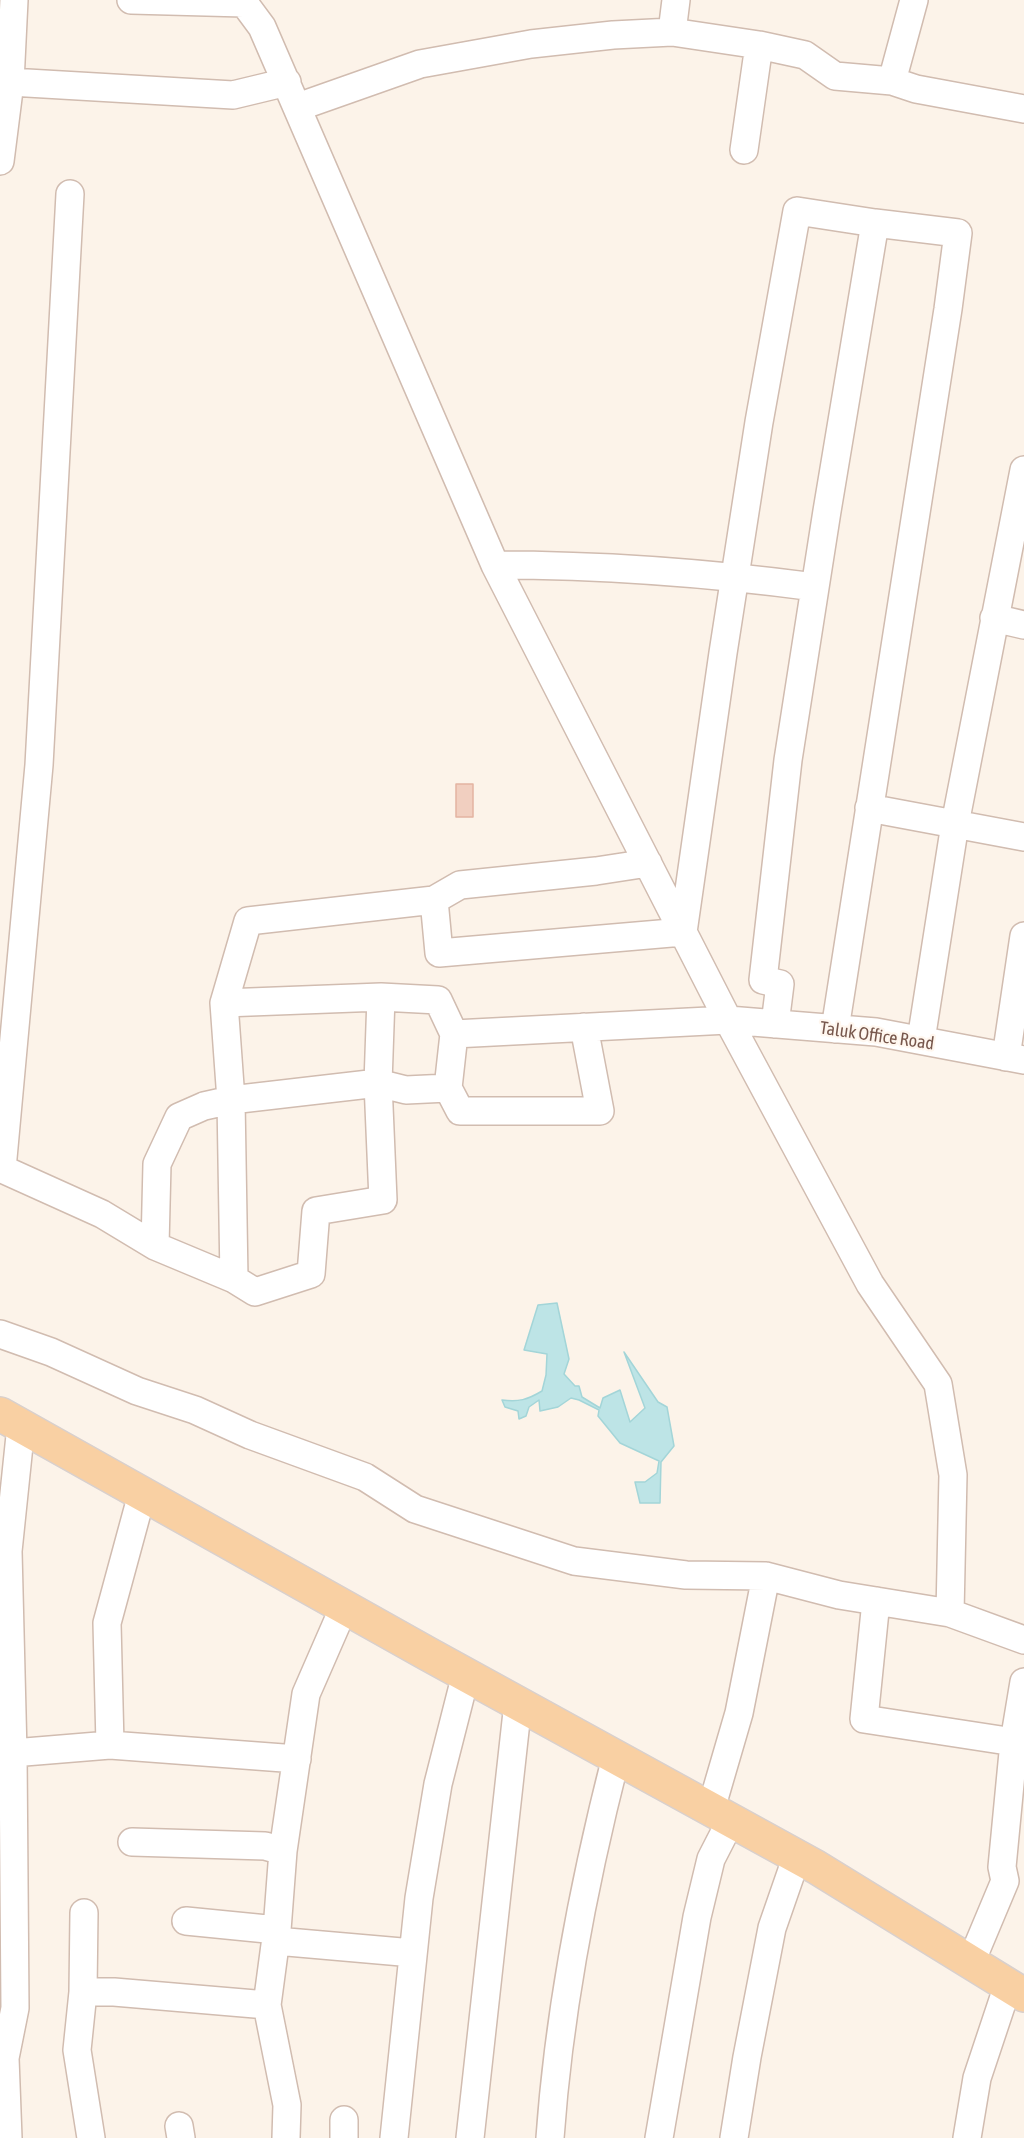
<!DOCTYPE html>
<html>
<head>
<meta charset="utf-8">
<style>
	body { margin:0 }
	canvas { display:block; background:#fcf3e9 }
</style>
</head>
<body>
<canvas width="1024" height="2138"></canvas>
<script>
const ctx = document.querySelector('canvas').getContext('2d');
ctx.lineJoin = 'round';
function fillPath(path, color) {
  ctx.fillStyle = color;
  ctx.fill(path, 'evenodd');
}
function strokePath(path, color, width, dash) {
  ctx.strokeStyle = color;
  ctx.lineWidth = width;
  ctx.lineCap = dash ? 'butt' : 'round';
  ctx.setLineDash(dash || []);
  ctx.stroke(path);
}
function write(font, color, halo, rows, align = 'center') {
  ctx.font = font + ' "Asap Condensed",sans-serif';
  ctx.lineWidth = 4.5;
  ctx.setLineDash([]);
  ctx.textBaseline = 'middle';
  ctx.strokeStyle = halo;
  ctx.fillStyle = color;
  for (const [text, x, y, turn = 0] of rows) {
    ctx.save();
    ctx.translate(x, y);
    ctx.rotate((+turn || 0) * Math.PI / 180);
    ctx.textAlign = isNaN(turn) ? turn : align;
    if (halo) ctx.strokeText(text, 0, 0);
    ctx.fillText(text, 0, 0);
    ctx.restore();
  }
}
const water = new Path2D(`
	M557,1303l12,56 -5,15 11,12h4l3,11 18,11 3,-10 17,-8 10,32 15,-14 -21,-56 34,50 9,5 7,39 -13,16 -1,41h-20l-5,-21h10l12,-9 2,-12 -39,-18 -22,-27 1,-6 -20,-10 -8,-2 -13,9 -18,4 -1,-11 -10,7 -3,9 -7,3 -1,-8 -13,-4 -3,-7c17,2 25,0 40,-9l4,-16 1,-21 -23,-4 14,-45z`);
fillPath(water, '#bde4e6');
strokePath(water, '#a3d5d8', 1.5);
const building = new Path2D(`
	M456,784h17v33h-17z`);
fillPath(building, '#f1cfc0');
strokePath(building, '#e4b4a1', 1.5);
const minor = new Path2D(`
	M131,0l113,3
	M242,0l20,27 233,538 233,455 142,264 68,100 15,91 -3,138
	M672,32l4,-32
	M892,81l22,-81
	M10,82l223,13 54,-13
	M298,107l122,-43 111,-20 82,-9 59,-3 87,13 46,10 30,21 57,5 24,8 108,20
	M744,150l15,-105
	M0,161l10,-79 4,-82
	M495,565c107,0 214,8 320,22
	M994,618l30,7
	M869,808l155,29
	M434,900l26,-15 136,-14 52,-8
	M381,997l57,3 16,34
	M224,1003l24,-82 186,-21 5,53 244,-21 40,-279 36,-231 38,-211 78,12 -48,288 -39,249 -25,220 17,4 -5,40
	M835,1029l113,-720 10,-76 -83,-10
	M921,1040l34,-216 69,-354
	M1006,1057l18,-121
	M448,1088l12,23h140l-16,-84
	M0,1168l102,46 53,32 79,33 21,13 56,-18 5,-63 67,-11 -5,-117 3,-86 -157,6 7,97 3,179
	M2,1169l37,-404 31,-571
	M155,1246l2,-82 22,-47 25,-11 27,-6 147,-17 28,7 42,-2 6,-54 274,-14 148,12 148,28
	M0,1334l51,18 86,39 58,19 55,25 115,42 50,32 159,52 112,14 80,1 73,19 111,18 74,27
	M876,1601l-12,118 150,23
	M110,1745l-3,-122 35,-129
	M0,1754l110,-9 187,14
	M711,1809l28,-96 27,-137
	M132,1842l133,4 18,5
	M186,1921l91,9
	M276,1941l137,12
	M971,1962l34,-81 -3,-14 12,-125 10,-60
	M83,1992l1,-79
	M179,2126l2,12
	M8,2138l-3,-80 10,-50 -2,-255 -5,-202 13,-125
	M91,2138l-14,-88 6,-58h31l153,13
	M286,2138l1,-33 -20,-100 10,-75 6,-79 23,-157 38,-87
	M344,2138v-18
	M394,2138l25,-240 19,-114 28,-110
	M470,2138l48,-435
	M550,2138c9,-129 34,-256 66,-381
	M659,2138l38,-221 14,-58 20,-39
	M734,2138l13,-81 25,-129 25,-72
	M967,2138l10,-60 31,-93`);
const major = new Path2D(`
	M0,1414l428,240 388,213 208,128`);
strokePath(minor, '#d1bcb0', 30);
strokePath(major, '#d9d0cd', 36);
strokePath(minor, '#fff', 27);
strokePath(major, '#f9d0a3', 33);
write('18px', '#77574c', '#fff7ef', [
	["Taluk Office Road",877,1036,8]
]);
</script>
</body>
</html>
